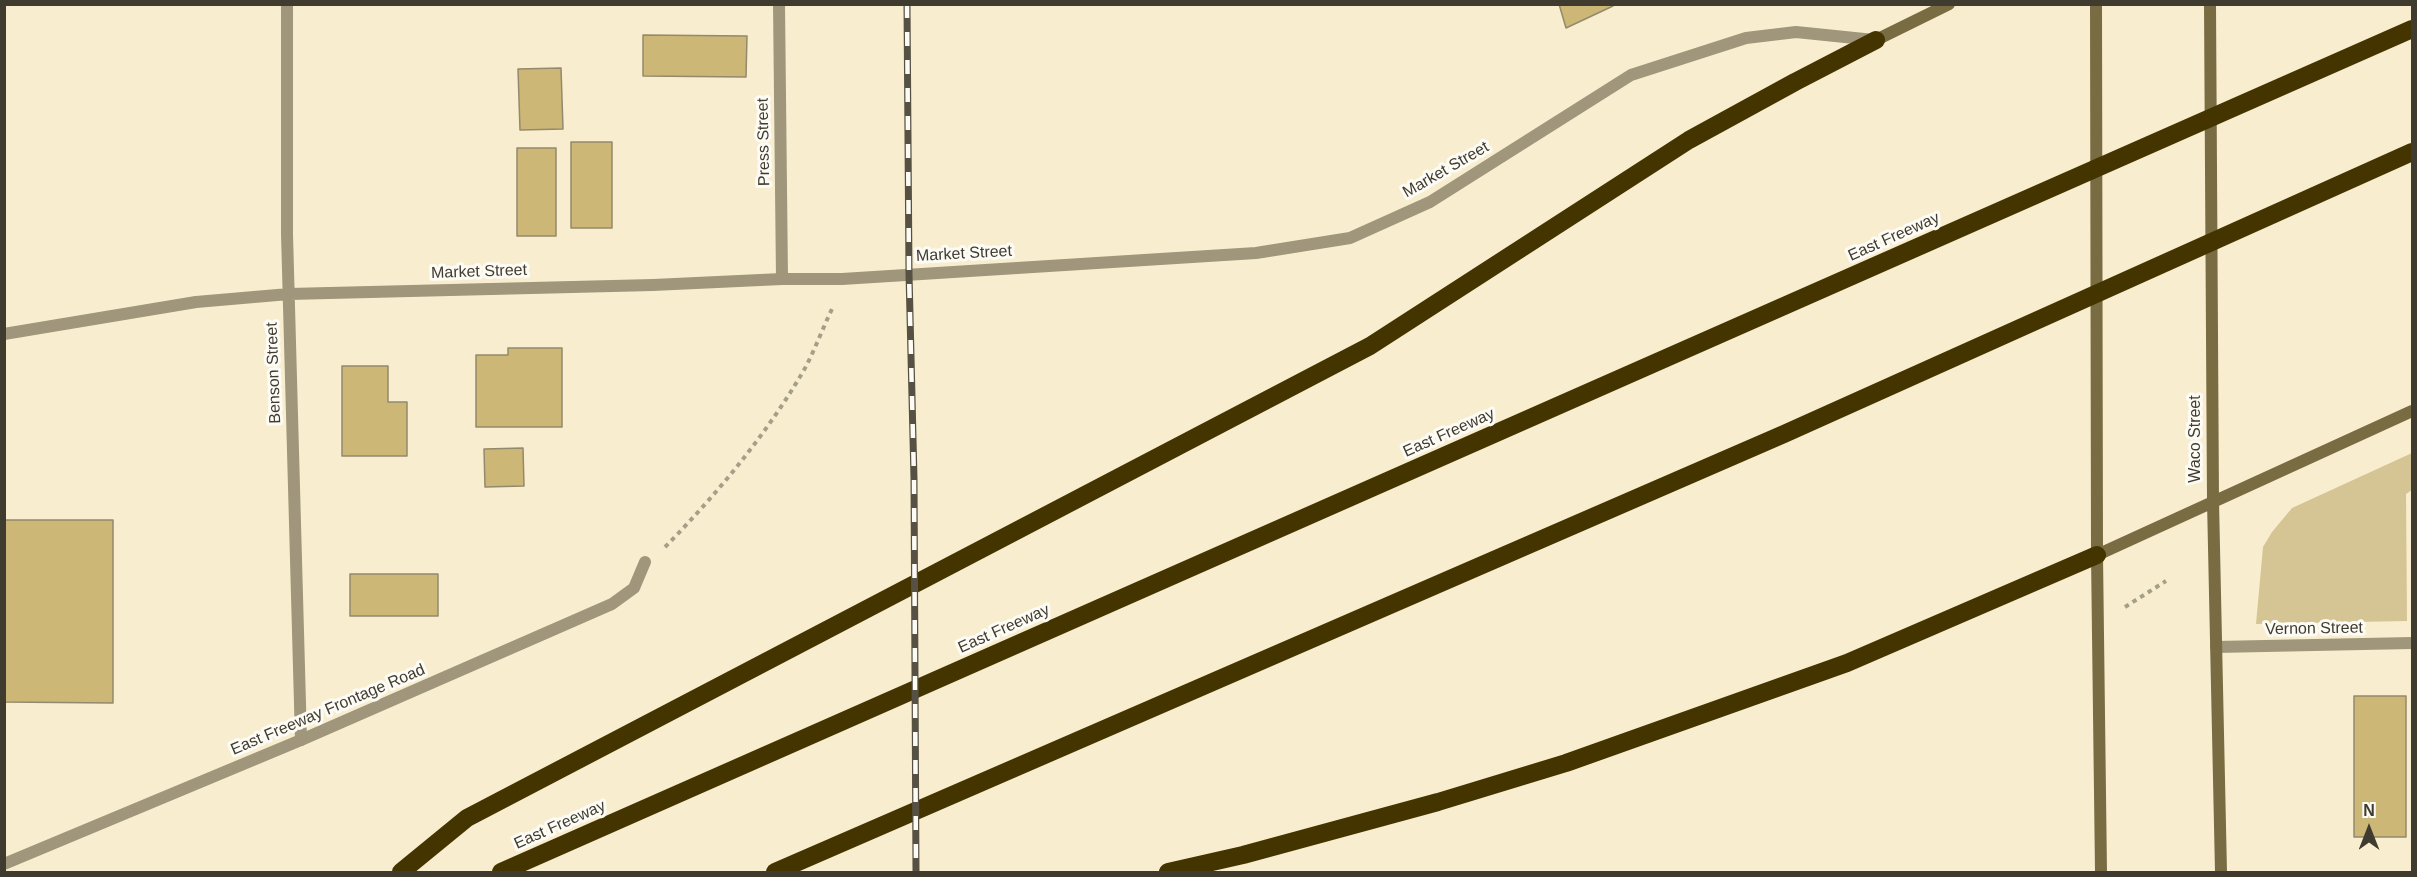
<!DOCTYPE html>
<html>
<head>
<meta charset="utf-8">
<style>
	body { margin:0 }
	#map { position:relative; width:2417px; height:877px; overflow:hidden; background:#f8eecf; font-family:Helvetica,sans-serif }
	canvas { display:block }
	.frame { position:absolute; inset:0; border:6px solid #3f3b2f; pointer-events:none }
	.north { position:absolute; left:2339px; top:799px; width:60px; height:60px; -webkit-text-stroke:4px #fdfbf5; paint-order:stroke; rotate:0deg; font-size:16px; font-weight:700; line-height:24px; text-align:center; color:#3f3b2f }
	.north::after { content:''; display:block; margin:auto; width:21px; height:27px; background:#3f3b2f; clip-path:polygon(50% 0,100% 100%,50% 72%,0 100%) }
</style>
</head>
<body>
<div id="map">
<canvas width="2417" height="877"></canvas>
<div class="frame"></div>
<div class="north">N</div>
</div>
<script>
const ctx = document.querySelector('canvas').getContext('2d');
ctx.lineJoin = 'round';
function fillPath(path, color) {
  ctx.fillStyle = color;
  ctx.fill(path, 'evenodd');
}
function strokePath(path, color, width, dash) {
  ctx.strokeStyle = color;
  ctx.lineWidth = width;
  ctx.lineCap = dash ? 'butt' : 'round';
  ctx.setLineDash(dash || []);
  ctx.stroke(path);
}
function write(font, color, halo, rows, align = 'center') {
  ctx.font = font + ' Helvetica,sans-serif';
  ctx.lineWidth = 6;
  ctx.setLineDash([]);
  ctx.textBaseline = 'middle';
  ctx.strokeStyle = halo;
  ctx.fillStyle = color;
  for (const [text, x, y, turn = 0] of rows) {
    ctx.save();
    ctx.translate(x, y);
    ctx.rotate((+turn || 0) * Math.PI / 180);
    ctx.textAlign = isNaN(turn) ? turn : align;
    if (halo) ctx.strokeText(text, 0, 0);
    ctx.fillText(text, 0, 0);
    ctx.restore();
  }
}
fillPath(new Path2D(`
	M2412,453v37l-6,4 1,127 -151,3 7,-77 9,-15 20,-24z`), '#d5c595');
const building = new Path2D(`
	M1559,4h53l1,2 -47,22z
	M643,35l104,1 -1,41 -103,-1z
	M561,68l2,61 -43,1 -2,-61z
	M571,142h41v86h-41z
	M517,148h39v88h-39z
	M508,348h54v79h-86v-72h32z
	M342,366h46v36h19v54h-65z
	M523,448l1,38 -39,1 -1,-38z
	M4,520h109v183l-109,-1z
	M350,574h88v42h-88z
	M2354,696h52v141h-52z`);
fillPath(building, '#cdb776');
strokePath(building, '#93896d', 1.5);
strokePath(new Path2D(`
	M665,547c53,-54 101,-112 139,-177 11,-20 19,-43 29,-63
	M2125,607l41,-26`), '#a69f88', 4, [4.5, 4.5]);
strokePath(new Path2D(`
	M779,4l3,275
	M2216,647l196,-4
	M301,740l311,-136 22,-16 11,-26`), '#9f967b', 12);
strokePath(new Path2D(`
	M4,334l192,-32 93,-8 364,-9 129,-6h60l414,-26 94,-15 80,-36 201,-127 115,-37 50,-6 78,8
	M4,864l297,-124 -14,-506v-230`), '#9f967b', 12);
strokePath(new Path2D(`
	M2096,4l1,551 4,317
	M2210,4l3,497 8,371
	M1876,40l73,-36
	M2097,555l315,-144`), '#796c43', 12);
strokePath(new Path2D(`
	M401,872l66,-54 903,-472 319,-206 106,-58 81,-42
	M501,872l1911,-843
	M775,872l1009,-438 628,-282
	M1168,872l75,-17 195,-53 128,-39 281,-100 250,-108`), '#443500', 18);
const rail = new Path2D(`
	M907,4l2,270 5,205 2,393`);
strokePath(rail, '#565143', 7);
strokePath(rail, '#fdfbf5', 4.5, [14]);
write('16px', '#3f3b2f', '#fdfbf5', [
	["Press Street",764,142,-91],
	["Market Street",1446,170,-30],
	["East Freeway",1894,237,-24],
	["Market Street",964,254,-3],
	["Market Street",479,272,-2],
	["Benson Street",274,373,-92],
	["East Freeway",1449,433,-24],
	["Waco Street",2196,439,-90],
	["East Freeway",1004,629,-24],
	["Vernon Street",2314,629,-1],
	["East Freeway Frontage Road",328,710,-23],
	["East Freeway",560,825,-24]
]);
</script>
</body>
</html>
